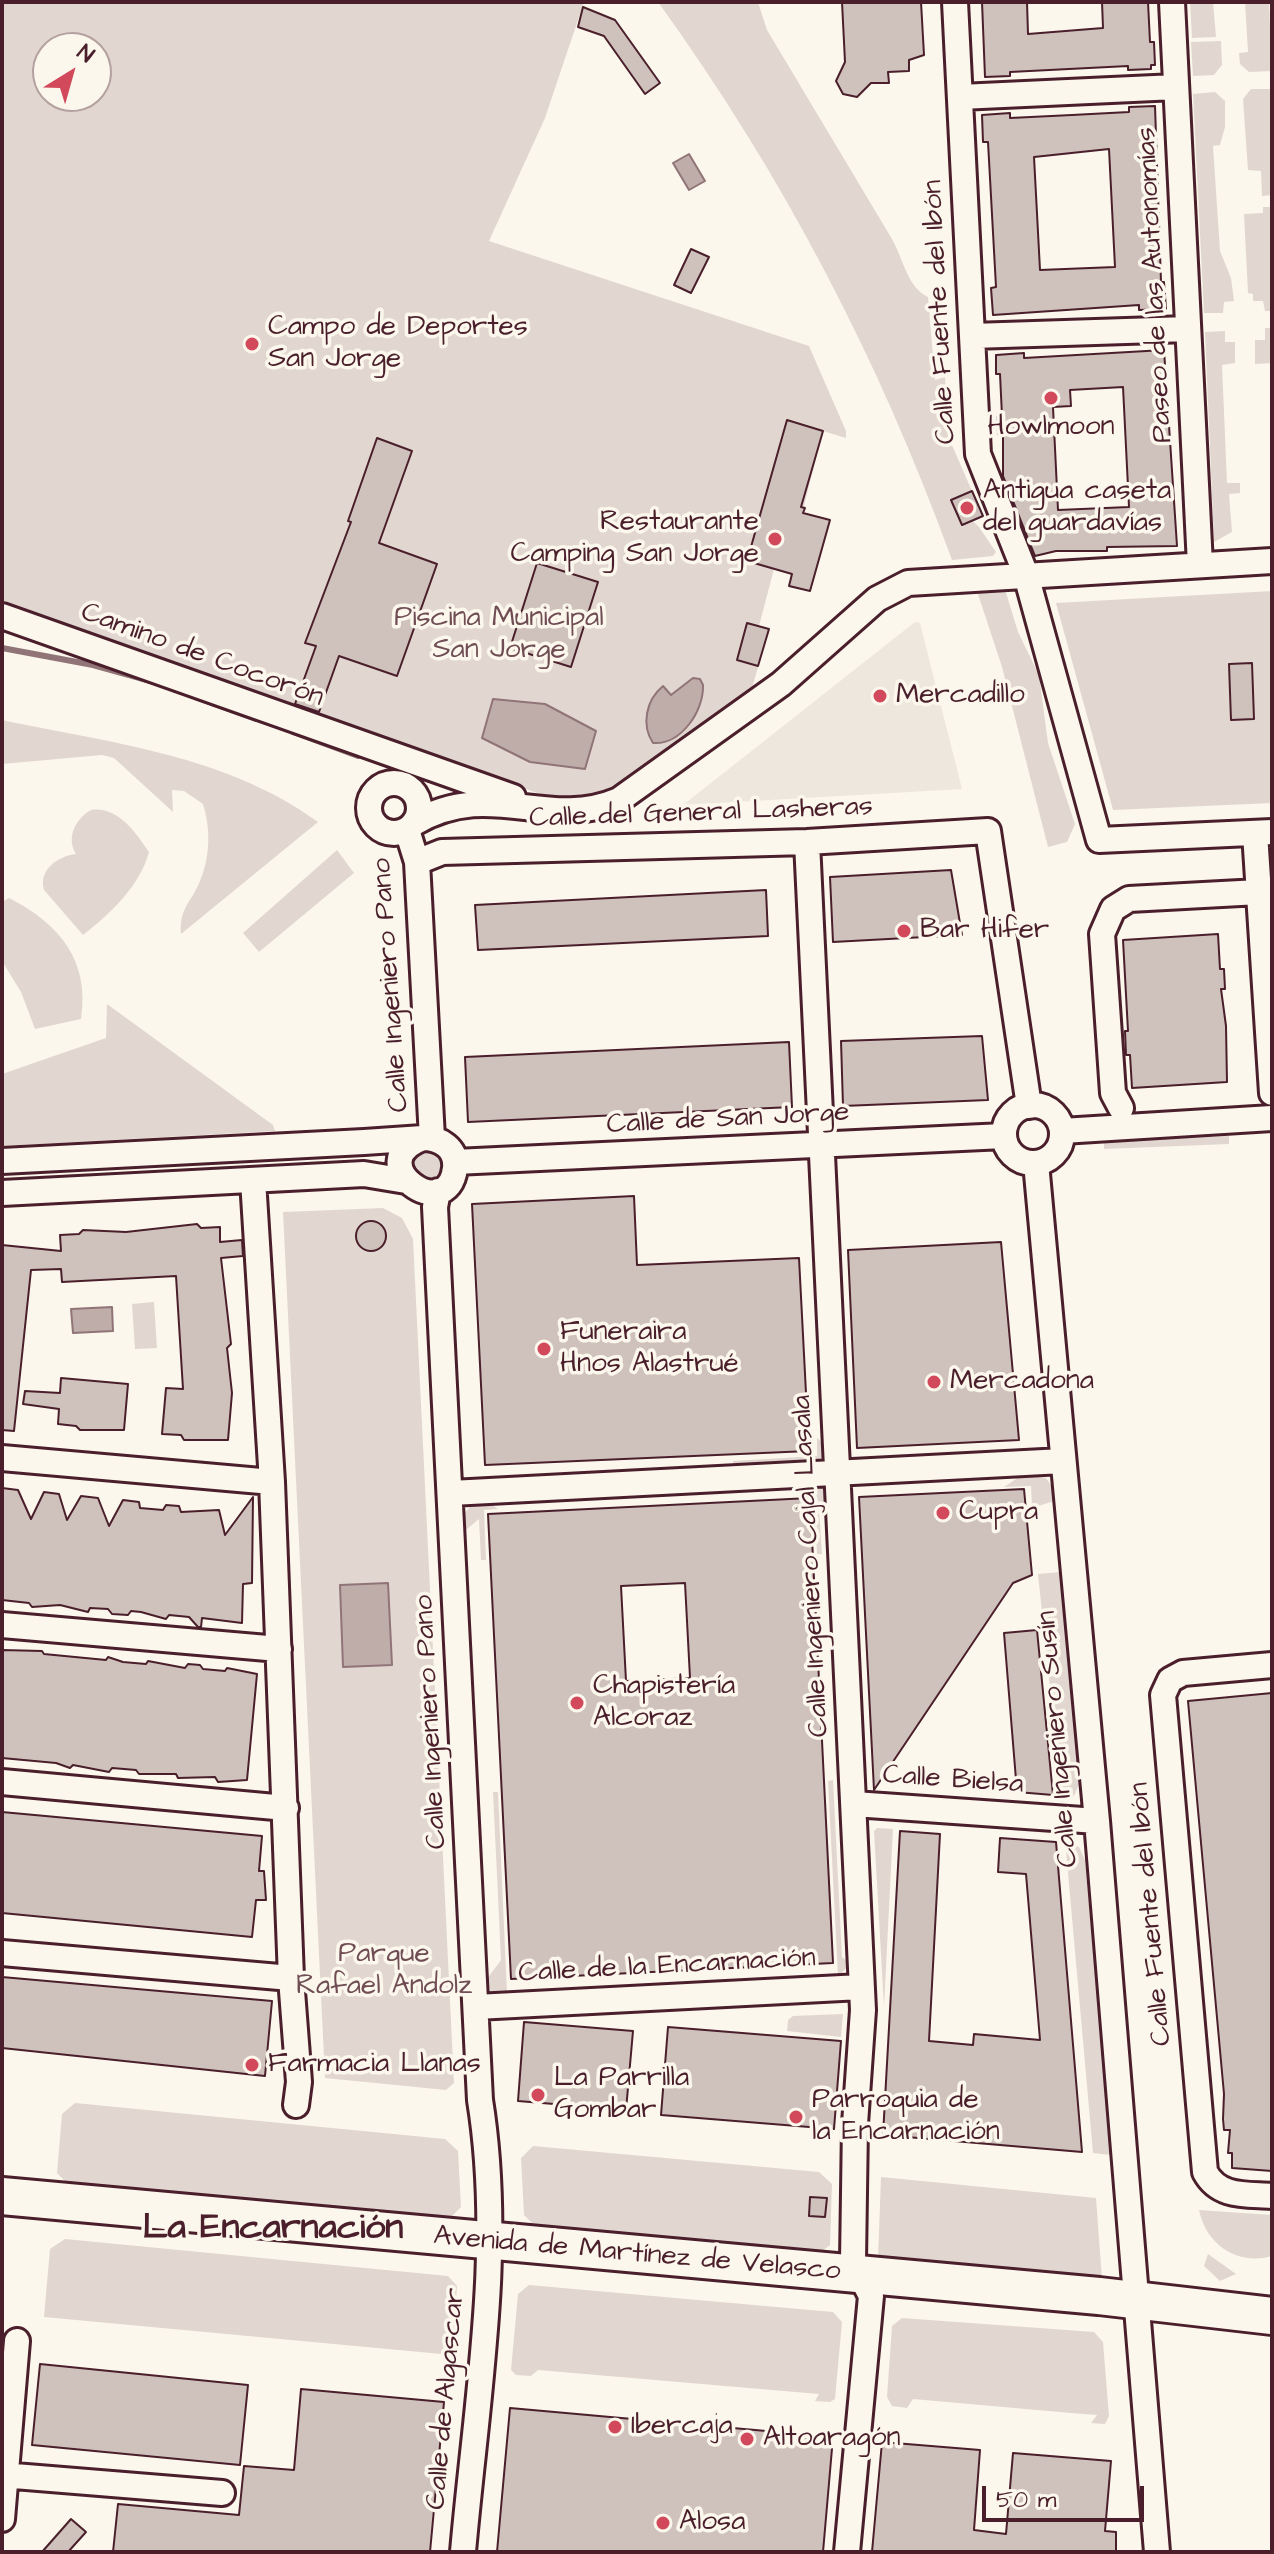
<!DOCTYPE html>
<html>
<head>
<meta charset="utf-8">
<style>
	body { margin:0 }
	#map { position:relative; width:1274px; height:2554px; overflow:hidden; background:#fbf7ec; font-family:"Architects Daughter",sans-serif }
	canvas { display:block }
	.frame { position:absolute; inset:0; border:4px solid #4a1f2b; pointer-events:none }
	.north { position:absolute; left:32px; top:32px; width:80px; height:80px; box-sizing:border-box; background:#fbf7ec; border:2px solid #b4a19f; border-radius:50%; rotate:37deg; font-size:22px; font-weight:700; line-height:32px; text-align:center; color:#4a1f2b }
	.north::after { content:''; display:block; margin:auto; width:28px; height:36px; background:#d1495b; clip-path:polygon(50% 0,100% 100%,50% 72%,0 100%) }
	.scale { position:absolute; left:982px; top:2486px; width:162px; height:36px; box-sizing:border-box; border:4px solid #4a1f2b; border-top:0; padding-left:10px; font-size:24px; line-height:28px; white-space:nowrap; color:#4a1f2b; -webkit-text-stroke:6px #fbf7ec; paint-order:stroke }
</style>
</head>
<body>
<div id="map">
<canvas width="1274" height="2554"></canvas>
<div class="frame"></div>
<div class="north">N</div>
<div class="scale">50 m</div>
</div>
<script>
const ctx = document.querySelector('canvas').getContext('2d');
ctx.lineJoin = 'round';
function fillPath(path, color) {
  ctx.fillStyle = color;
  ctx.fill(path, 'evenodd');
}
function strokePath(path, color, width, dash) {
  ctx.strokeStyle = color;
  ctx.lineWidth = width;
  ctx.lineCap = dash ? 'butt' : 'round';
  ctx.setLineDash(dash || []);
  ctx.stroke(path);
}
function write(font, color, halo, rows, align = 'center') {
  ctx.font = font + ' "Architects Daughter",sans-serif';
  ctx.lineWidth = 7;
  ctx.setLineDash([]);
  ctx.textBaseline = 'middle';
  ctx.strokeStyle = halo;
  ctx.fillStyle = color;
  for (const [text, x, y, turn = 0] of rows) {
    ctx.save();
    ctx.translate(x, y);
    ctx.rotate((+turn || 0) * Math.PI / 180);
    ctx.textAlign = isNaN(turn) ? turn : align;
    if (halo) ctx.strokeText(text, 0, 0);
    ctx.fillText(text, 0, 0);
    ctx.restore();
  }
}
fillPath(new Path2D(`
	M915,622l5,1 42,166 -279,16z`), '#eee7de');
fillPath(new Path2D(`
	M2,2h582l-39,116 -56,123 320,105 37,85v7l-23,-7 -36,141 -13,-3 -15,57 10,3 -19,66 -152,101 -36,6 -560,-202zM48,48h48v48h-48z
	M658,2h100l9,28 125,209c11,19 15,48 36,58l7,83 10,-3 3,59 24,55 -21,9 28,27 17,25 -3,4 -41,4c-73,-201 -169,-385 -294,-558z
	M1190,2h23l3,35 -24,1z
	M1245,2h24l3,69 -23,1 -9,-8 -1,-11 9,-1z
	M1221,41l1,24 -8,10 -21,1 -2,-34z
	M1251,89h21v106l-10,1 -1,-25 -13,-1 -5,-71z
	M1215,92l10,9v26l-5,18 -7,1 7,105 11,27 3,23 -10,1 -1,11h-19l-11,-219z
	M1263,207h9v104h-7l-2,-10h-10v-7l-5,-1 -4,-79 19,-1z
	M1265,328h7v35l-17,1v-24h10z
	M1225,331v11h10v21l-13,2 5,118h13v10l-11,1 3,38 -18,10 -9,-210z
	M1004,586l14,46 21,43 9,68 27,81 -8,18 -19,5 -46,-180 -26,-79z
	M1272,591v212l-159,7 -57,-207z
	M2,720c109,23 224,35 316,102l-137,112c-2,-26 10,-31 19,-53 10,-24 11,-52 3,-77l-19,-13 -12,-1 1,22 -59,-54 -12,-3 -100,9z
	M91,810c27,-4 45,23 58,42 -9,34 -39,62 -66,83l-39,-45c-6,-20 14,-34 32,-36 -10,-16 -1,-35 15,-44z
	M337,850l17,23 -95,79 -16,-19z
	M9,898c51,26 81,63 72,121l-46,10 -14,-37 -19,-31v-59z
	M107,1004l166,121 2,6 -273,15v-72l104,-36z
	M1229,1136v8l-125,5v-7z
	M430,1148l14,9 -1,17 -9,7 -11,1 -12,-18 4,-10z
	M383,1208l19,10 11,21 41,844 -8,7 -121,-12 -42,-866z
	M154,1302l3,46 -22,1 -3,-45z
	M817,1438l10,8 -2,12 -4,3 -87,4 -1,-4 84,-5z
	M1022,1475l24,3 7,10 1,13 -22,7 -1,-22 -27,1z
	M823,1485l5,18 -9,5 3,46h-5l-3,-59 -10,-1 7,-8z
	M489,1503l9,6 -14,1 2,50h-5l-2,-41 -17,14 1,-18 7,-8z
	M1061,1572l19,210 -6,14 -12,6 -24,-228z
	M833,1780l9,177 9,7 -13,12 -10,-195z
	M493,1792h5l9,201h-15l-8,-10 17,-23z
	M877,1828l16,1 -9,178 -10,-176z
	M1065,1839l14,8 6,13 26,295 -18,-2z
	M843,2014l-2,23 -54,-6 1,-11 5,-4z
	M75,2103l370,36 13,12 3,56 -15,15 -375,-35 -14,-14 5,-59z
	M533,2146l286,26 13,12 -2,61 -12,9 -280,-25 -14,-14 -3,-57z
	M881,2177l215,21 6,81 -224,-20z
	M1199,2210l73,5v41c-34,10 -66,-11 -73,-46z
	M65,2239l383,37 9,10 -5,69 -408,-38 6,-68z
	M1208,2254l28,20 -16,7 -16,-15z
	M529,2285l304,27 9,10 -7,77 -5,3 -15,-1 4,-7 -281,-24 -7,6 -15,-1 -5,-5 7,-76z
	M902,2318l192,14 9,10 6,74 -4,8 -14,-1 6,-8 -26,-2 -158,-14 -6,9 -15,-2 -5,-9 5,-71z`), '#e2d7d0');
const water = new Path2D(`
	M689,154l16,27 -16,9 -16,-27z
	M693,678l7,1 3,6c1,26 -22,60 -50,58 -12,-18 -7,-43 10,-57l8,9z
	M493,699l52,5 51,27 -11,38 -55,-7 -48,-24z
	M112,1307l1,24 -40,2 -2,-24z
	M388,1583l4,82 -49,2 -3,-82z`);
fillPath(water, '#bfadaa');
strokePath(water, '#907477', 2);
strokePath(new Path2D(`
	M2,648l91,17 61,17
	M195,697l61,22
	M293,732l65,24`), '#907477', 6);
const building = new Path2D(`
	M842,2h79l3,53 -15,5v11l-21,1 1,11h-18l-14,14 -14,-3 -7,-13 9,-19z
	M982,2h45l1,32 75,-6 -1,-26h46l2,40h4l1,23h-4v4l-23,1v-4l-118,6v4l-25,1z
	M583,7l32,13 45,63 -15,11 -41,-58 -26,-9z
	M1155,106l6,176h3l2,27 -27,1v-5l-146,10 -2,-27 5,-1 -8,-145h-5l-1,-27 28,-2v5l62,-3 57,-3v-5zM1109,149l6,118 -75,3 -6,-113z
	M691,249l18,8 -18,36 -17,-8z
	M1164,350l13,196 -70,1v4h-51l-21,5 -32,-80v-43l-5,1 -1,-17 5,-1 -2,-42h-4v-19l28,-2v5zM1123,387l6,120 -71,3 -5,-103 18,-1 -1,-16z
	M787,420l36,11 -22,76 4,1 -2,5 27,7 -20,71 -21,-5 3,-12 -45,-13z
	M377,438l35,13 -33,92 58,21 -40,112 -58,-20 -20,56 -24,-8 21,-58 -11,-3 46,-121 -3,-1z
	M972,491l11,25 -21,9 -11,-25z
	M537,563l61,19 -27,85 -61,-19z
	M747,623l22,6 -11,37 -21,-6z
	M1252,663l2,56 -23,1 -2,-56z
	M951,870l11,65 -129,7 -3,-65z
	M766,890l2,46 -290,14 -3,-45z
	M1218,934l2,35h4l1,20h-4l5,37 1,56 -95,6 -2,-33h-4l-1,-24h3l-5,-91z
	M982,1036l6,64 -145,6 -2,-65z
	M789,1042l3,65 -324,15 -3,-65z
	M634,1196l3,69 162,-7 10,193 -324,14 -13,-261z
	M356 1236a15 15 0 1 1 30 0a15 15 0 1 1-30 0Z
	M197,1224l4,4 19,-1v15l22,-2 1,16 -22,2 10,86 -4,4 5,45 -4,47h-44l-3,-5 -19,-1 4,-46 17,1 -7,-113 -114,6 -1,-13 -30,1 -17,161 -12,-1v-185l59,6 -1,-16 19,-1 4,-4 43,2z
	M1001,1242l18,198 -162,8 -9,-198z
	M61,1378l67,6 -4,46h-44l-4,-4 -18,-2 1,-15 -36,-5 2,-13 35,2z
	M2,1488l16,2 13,29 13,-27 15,2 8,26 14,-24 17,2 11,28 14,-26 16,2 1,6 23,2 3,-5 13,1 2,6 38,-2 6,25 28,-38 -1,86 -9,1 -1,39 -40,-5 -1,9h-3l-9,-10 -20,-2 -3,4 -25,-7 -10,-1 -3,4 -16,-1 -4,-5 -18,-1 -2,4 -28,-7 -28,2 -3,-4 -27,-3z
	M1024,1489l8,86 -19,8 -139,207 -15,-293z
	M810,1498l23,465 -322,16 -23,-465zM685,1583l5,95 -64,3 -5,-95z
	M1037,1630l16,165 -36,-3 -13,-159z
	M2,1650l40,1 2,3 62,6 2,-3 15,5 23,2 2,-3 37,7 3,-4 12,1 3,4 22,2 2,-3 30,6 -10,106 -29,2 -3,-5 -37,1 -2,-4h-37l-3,-4 -24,-2 -3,4 -36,-7 -3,3 -14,-5 -54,-5z
	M1272,1693v478l-40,-3v-15h-4l2,-23h-6l-1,-11 1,-25 -36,-393z
	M2,1812l260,24 -3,35h5l2,29h-10l-4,37 -250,-24z
	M900,1831l40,3 -11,207 44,4 1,-11 66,6 -14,-166 -28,-2 2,-34 56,4 26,310 -199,-17z
	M2,1977l270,24 -7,75 -263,-28z
	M524,2022l109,9 -7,79 -108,-9z
	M668,2027l173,14 -7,88 -173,-14z
	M810,2197l17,1 -2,19 -16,-1z
	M40,2364l208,21 -8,80 -208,-20z
	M301,2389l143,13 -14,150h-317l5,-48 121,11 5,-49 50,4z
	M510,2408l323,29 -10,115h-326z
	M882,2442l98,8 -6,80 32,4 7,-81 98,8 -6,70 11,1v20h-244z
	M71,2519l15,13 -18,20h-26z`);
fillPath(building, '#cfc2bc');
strokePath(building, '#4a1f2b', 2);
const minor = new Path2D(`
	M955,2l23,452 48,121 73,265 173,-8
	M1172,2l28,563
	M960,97l216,-10
	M972,336l216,-7
	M2,616l511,181
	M369 808a25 25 0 1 1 50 0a25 25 0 1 1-50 0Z
	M414,823c78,-45 131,8 205,-23l162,-116 96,-85 31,-16 364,-22
	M407,830l10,32 15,276
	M1255,833l17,260
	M807,842l56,1168 -8,114 -2,137 18,35 -24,256
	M417,862l25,-10 365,-10 181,-11 41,275
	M1004 1134a29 29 0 1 1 58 0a29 29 0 1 1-58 0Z
	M1121,1108l-8,-15 -11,-159 11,-25 16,-10 130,-7
	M1062,1131l210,-13
	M2,1161l362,-19 59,-4c17,0 34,10 32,30 -7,60 -97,-6 -32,-30
	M455,1162l549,-26
	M1036,1163l61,658 60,731
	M253,1180l19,302 19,496 8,104 -3,23
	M438,1191l-3,16 45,893c24,149 -4,303 -17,452
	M2,1193l362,-19 42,7
	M2,1458l270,24
	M451,1493l612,-32
	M2,1625l277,24
	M1272,1665l-89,8 -13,7 -7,15 42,477c14,26 41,22 67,24
	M2,1782l284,26
	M854,1804l243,17
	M2,1953l289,25
	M476,2007l385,-20
	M2,2475l220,18
	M2,2519l15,-178`);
const highway = new Path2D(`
	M2,2196l1097,100 173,20`);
strokePath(minor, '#4a1f2b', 30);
strokePath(highway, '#4a1f2b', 42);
strokePath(minor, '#fbf7ec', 24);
strokePath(highway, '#fbf7ec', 36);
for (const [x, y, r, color] of [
	[252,344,8,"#d1495b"],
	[1051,398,8,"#d1495b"],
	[967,508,8,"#d1495b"],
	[775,539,8,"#d1495b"],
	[880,696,8,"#d1495b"],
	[904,931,8,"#d1495b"],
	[544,1349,8,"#d1495b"],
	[934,1382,8,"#d1495b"],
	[943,1513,8,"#d1495b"],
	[577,1703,8,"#d1495b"],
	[252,2065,8,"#d1495b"],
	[538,2095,8,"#d1495b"],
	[796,2117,8,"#d1495b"],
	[615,2427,8,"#d1495b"],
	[747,2439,8,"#d1495b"],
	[663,2523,8,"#d1495b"]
]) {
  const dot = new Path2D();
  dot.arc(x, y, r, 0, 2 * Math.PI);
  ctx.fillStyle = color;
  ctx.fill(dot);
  strokePath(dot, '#fbf7ec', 3);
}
write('28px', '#4a1f2b', '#fbf7ec', [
	["Paseo de las Autonomías",1156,285,-93],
	["Calle Fuente del Ibón",941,312,-93],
	["Camino de Cocorón",202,656,20],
	["Calle del General Lasheras",701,814,-2],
	["Calle Ingeniero Pano",392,985,-94],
	["Calle de San Jorge",728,1120,-3],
	["Calle Ingeniero Cajal Lasala",812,1566,-93],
	["Calle Ingeniero Pano",432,1722,-93],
	["Calle Ingeniero Susín",1059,1739,-95],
	["Calle Bielsa",953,1781,4],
	["Calle Fuente del Ibón",1152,1914,-95],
	["Calle de la Encarnación",667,1967,-3],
	["Avenida de Martínez de Velasco",637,2255,5],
	["Calle de Algascar",447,2399,-85]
]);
write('28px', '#4a1f2b', '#fbf7ec', [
	["Campo de Deportes",268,328],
	["San Jorge",268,360],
	["Howlmoon",1051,428,"center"],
	["Antigua caseta",983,492],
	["del guardavías",983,524],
	["Restaurante",759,523,"right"],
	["Camping San Jorge",759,555,"right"],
	["Mercadillo",896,696],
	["Bar Hifer",920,931],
	["Funeraira",560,1333],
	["Hnos Alastrué",560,1365],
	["Mercadona",950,1382],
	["Cupra",959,1513],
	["Chapistería",593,1687],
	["Alcoraz",593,1719],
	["Farmacia Llanas",268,2065],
	["La Parrilla",554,2079],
	["Gombar",554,2111],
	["Parroquia de",812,2101],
	["la Encarnación",812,2133],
	["Ibercaja",631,2427],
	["Altoaragón",763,2439],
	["Alosa",679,2523]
], 'left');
write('28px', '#704d54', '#fbf7ec', [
	["Piscina Municipal",499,619],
	["San Jorge",499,651],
	["Parque",384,1955],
	["Rafael Andolz",384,1987]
]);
write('bold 36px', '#4a1f2b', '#fbf7ec', [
	["La Encarnación",273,2229]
]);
</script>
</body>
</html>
